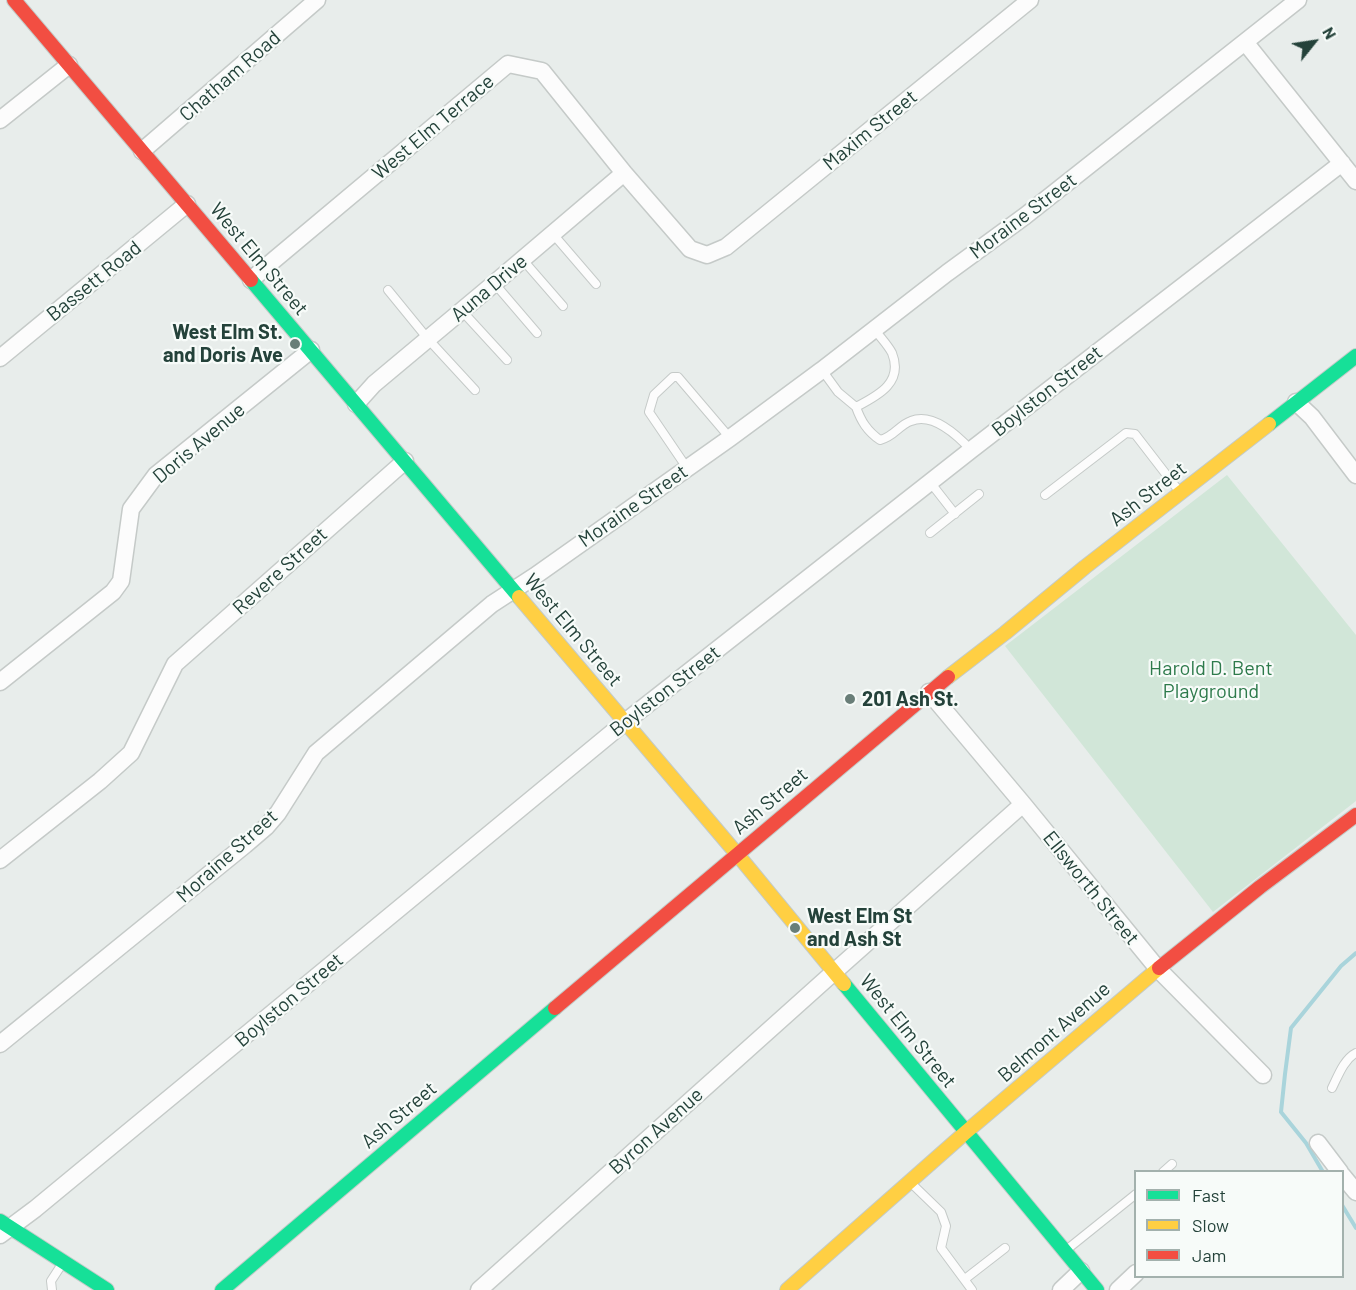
<!DOCTYPE html>
<html>
<head>
<meta charset="utf-8">
<style>
	body { margin:0 }
	#map { position:relative; width:1356px; height:1290px; overflow:hidden; background:#e8edeb; font-family:Barlow,sans-serif }
	canvas { display:block }
	.legend { position:absolute; left:1134px; top:1170px; width:210px; height:108px; box-sizing:border-box; background:#f7fbf9; border:2px solid #a3b1ad; margin:0; padding:8px 10px; list-style:none; font-size:18px; color:#24423a }
	.legend li { display:flex; align-items:center; gap:12px; height:30px }
	.legend b { width:30px; border:2px solid #a3b1ad }
	.north { position:absolute; left:1284px; top:12px; width:60px; height:60px; -webkit-text-stroke:4px #f7fbf9; paint-order:stroke; rotate:60deg; font-size:16px; font-weight:700; line-height:24px; text-align:center; color:#24423a }
	.north::after { content:''; display:block; margin:auto; width:21px; height:27px; background:#24423a; clip-path:polygon(50% 0,100% 100%,50% 72%,0 100%) }
</style>
</head>
<body>
<div id="map">
<canvas width="1356" height="1290"></canvas>
<ul class="legend">
<li><b style="height:8px;background:#16e098"></b>Fast</li>
<li><b style="height:8px;background:#ffcf43"></b>Slow</li>
<li><b style="height:8px;background:#f24e42"></b>Jam</li>
</ul>
<div class="north">N</div>
</div>
<script>
const ctx = document.querySelector('canvas').getContext('2d');
ctx.lineJoin = 'round';
function fillPath(path, color) {
  ctx.fillStyle = color;
  ctx.fill(path, 'evenodd');
}
function strokePath(path, color, width, dash) {
  ctx.strokeStyle = color;
  ctx.lineWidth = width;
  ctx.lineCap = dash ? 'butt' : 'round';
  ctx.setLineDash(dash || []);
  ctx.stroke(path);
}
function write(font, color, halo, rows, align = 'center') {
  ctx.font = font + ' Barlow,sans-serif';
  ctx.lineWidth = 4.5;
  ctx.setLineDash([]);
  ctx.textBaseline = 'middle';
  ctx.strokeStyle = halo;
  ctx.fillStyle = color;
  for (const [text, x, y, turn = 0] of rows) {
    ctx.save();
    ctx.translate(x, y);
    ctx.rotate((+turn || 0) * Math.PI / 180);
    ctx.textAlign = isNaN(turn) ? turn : align;
    if (halo) ctx.strokeText(text, 0, 0);
    ctx.fillText(text, 0, 0);
    ctx.restore();
  }
}
fillPath(new Path2D(`
	M1227,475l129,160v166l-143,111 -208,-266z`), '#d1e6d8');
strokePath(new Path2D(`
	M1323,1172l-17,-29 -25,-31 4,-38 6,-46 50,-62 15,-13
	M1342,1205l14,23`), '#a9d4db', 4);
const lane = new Path2D(`
	M553,234l43,50
	M523,260l40,46
	M495,284l42,49
	M388,290l40,49 47,51
	M462,311l45,49
	M822,370l16,22 18,15c21,-11 48,-24 36,-54 -4,-8 -12,-16 -17,-23
	M856,407c5,14 11,24 24,33 14,-3 19,-15 31,-19 22,-9 47,15 60,29
	M687,468l-38,-56 5,-17 19,-18h5l52,61
	M930,482l25,32
	M1045,495l81,-62 9,1 44,57
	M930,533l49,-39
	M1332,1088c6,-12 12,-29 24,-35
	M1163,1172l9,-8
	M910,1182l31,30 5,14 -5,22 31,42
	M1065,1251l71,-57
	M965,1279l40,-31
	M52,1290l-1,-9 11,-17`);
const street = new Path2D(`
	M1245,42l111,139
	M0,120l69,-55
	M142,151l175,-151
	M251,280l23,-20 234,-196 34,7 82,102 66,76 17,6 19,-8 304,-247
	M0,358l187,-154
	M1296,402l16,15 44,58
	M356,404l18,-20 116,-97 134,-114
	M0,682l113,-90 8,-11 10,-72 25,-34 155,-125
	M929,692l94,112 135,165 105,106
	M0,860l100,-79 31,-28 44,-89 230,-203
	M0,1044l245,-199 21,-18 12,-14 38,-60 176,-149 43,-28 195,-138 92,-68 125,-97 78,-57 273,-216
	M1318,1143l22,29
	M1342,1175l14,17
	M0,1235l35,-26 590,-487 346,-272 371,-287
	M479,1290l355,-318 189,-168
	M1061,1290l20,-19
	M1118,1290l18,-17`);
const fast = new Path2D(`
	M251,280l268,317
	M1269,424l87,-68
	M844,984l253,306
	M0,1221l107,69
	M222,1290l333,-282`);
const slow = new Path2D(`
	M519,597l218,257 107,130
	M948,677l57,-44 80,-66 184,-143
	M787,1290l179,-158 193,-164`);
const jam = new Path2D(`
	M14,0l237,280
	M1159,968l101,-81 96,-72
	M555,1008l393,-331`);
strokePath(lane, '#c5cac8', 10);
strokePath(street, '#c5cac8', 19);
strokePath(fast, '#c3cbc8', 16);
strokePath(slow, '#c3cbc8', 16);
strokePath(jam, '#c3cbc8', 16);
strokePath(lane, '#fcfcfc', 8);
strokePath(street, '#fcfcfc', 16);
strokePath(fast, '#16e098', 14);
strokePath(slow, '#ffcf43', 14);
strokePath(jam, '#f24e42', 14);
for (const [x, y, r, color] of [
	[295,344,6,"#697e78"],
	[850,699,6,"#697e78"],
	[795,928,6,"#697e78"]
]) {
  const dot = new Path2D();
  dot.arc(x, y, r, 0, 2 * Math.PI);
  ctx.fillStyle = color;
  ctx.fill(dot);
  strokePath(dot, '#f7fbf9', 2);
}
write('20px', '#24423a', '#f7fbf9', [
	["Chatham Road",230,76,-41],
	["West Elm Terrace",433,127,-40],
	["Maxim Street",870,130,-39],
	["Moraine Street",1023,216,-37],
	["West Elm Street",259,259,50],
	["Bassett Road",94,281,-39],
	["Auna Drive",489,288,-40],
	["Boylston Street",1047,391,-38],
	["Doris Avenue",199,443,-40],
	["Ash Street",1148,494,-38],
	["Moraine Street",633,506,-35],
	["Revere Street",280,571,-42],
	["West Elm Street",573,630,50],
	["Boylston Street",665,691,-38],
	["Ash Street",770,801,-40],
	["Moraine Street",227,856,-42],
	["Ellsworth Street",1091,888,51],
	["Boylston Street",289,1000,-40],
	["West Elm Street",908,1031,51],
	["Belmont Avenue",1054,1032,-41],
	["Ash Street",399,1115,-40],
	["Byron Avenue",656,1131,-42]
]);
write('bold 20px', '#24423a', '#f7fbf9', [
	["West Elm St.",283,332,"right"],
	["and Doris Ave",283,355,"right"],
	["201 Ash St.",862,699],
	["West Elm St",807,916],
	["and Ash St",807,939]
], 'left');
write('20px', '#2d7a4b', '#f7fbf9', [
	["Harold D. Bent",1211,668],
	["Playground",1211,691]
]);
</script>
</body>
</html>
